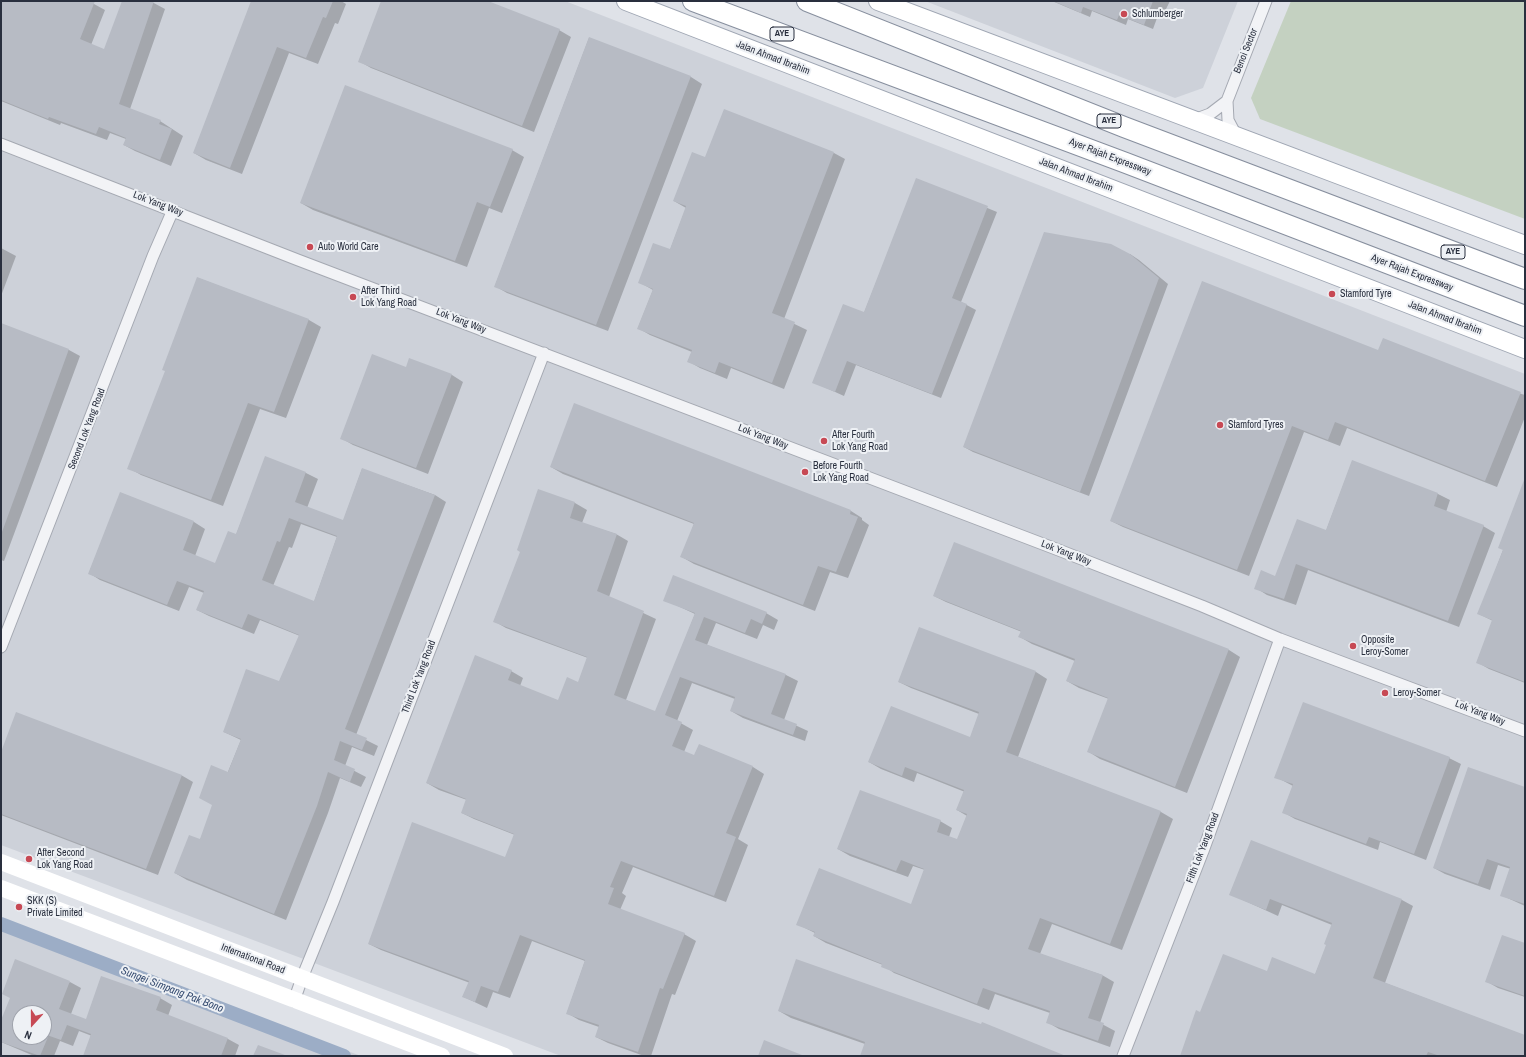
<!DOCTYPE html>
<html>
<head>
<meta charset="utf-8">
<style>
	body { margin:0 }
	#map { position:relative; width:1526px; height:1057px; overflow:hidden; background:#dfe2e8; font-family:"Archivo Narrow",sans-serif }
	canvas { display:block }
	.frame { position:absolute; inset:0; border:2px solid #292f3e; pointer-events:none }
	.north { position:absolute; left:12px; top:1005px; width:40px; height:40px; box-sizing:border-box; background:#eef1f5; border:1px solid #9fa3ac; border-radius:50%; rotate:201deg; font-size:11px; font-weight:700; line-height:16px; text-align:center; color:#292f3e }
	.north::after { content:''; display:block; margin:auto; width:14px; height:18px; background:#c74954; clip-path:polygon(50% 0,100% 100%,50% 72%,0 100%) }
</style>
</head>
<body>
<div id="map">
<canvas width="1526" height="1057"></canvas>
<div class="frame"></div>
<div class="north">N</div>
</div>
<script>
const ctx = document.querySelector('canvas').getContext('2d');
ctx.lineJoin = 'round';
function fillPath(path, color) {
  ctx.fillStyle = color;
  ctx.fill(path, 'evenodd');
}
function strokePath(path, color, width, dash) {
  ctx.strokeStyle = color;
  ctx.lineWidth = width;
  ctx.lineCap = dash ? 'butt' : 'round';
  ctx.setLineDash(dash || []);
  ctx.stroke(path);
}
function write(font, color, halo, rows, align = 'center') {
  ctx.font = font + ' "Archivo Narrow",sans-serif';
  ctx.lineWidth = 4;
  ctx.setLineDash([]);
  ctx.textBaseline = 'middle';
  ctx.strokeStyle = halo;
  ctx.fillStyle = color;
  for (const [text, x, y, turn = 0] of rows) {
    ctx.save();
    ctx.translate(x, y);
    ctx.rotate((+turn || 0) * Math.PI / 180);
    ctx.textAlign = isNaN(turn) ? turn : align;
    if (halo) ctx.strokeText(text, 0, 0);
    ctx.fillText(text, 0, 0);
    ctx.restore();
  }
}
fillPath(new Path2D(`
	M1,1h564l960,373v682h-964l-560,-211z
	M925,1h313l-35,87 -28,10z
	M1,921l360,135h-360zM20,1013h24v24h-24z`), '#cdd1d9');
fillPath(new Path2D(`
	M1291,1h234v218l-265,-100 -9,-21z`), '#c4d1c1');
fillPath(new Path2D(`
	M1,1h86l7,3 11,6 -14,35 14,5 18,-49h27l15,8 -35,100 30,12 23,15 -12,30 -36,-15 -11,-6 2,-6 -16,-6 -3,7 -46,-17 -1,2 -59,-24z
	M253,1h88l5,3 -8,20 -3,-1 -17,41 -29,-11 -47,121 -36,-14 -12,-7z
	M382,1h104l73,29 12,7 -37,95 -163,-64 -12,-7z
	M1052,1h118l-5,10 -5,-1 -7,19 -25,-10 -2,6 -34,-14 -2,6z
	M589,38l102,39 11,7 -94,247 -101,-38 -12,-7z
	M512,150l12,7 -22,56 -13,-5 -22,59 -154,-57 -12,-7z
	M834,153l11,6 -61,160 23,11 -23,59 -53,-21 -4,11 -27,-11 -12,-7 4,-9 -42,-17 -12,-7 15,-38 -14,-8 31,-32 16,-42 -12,-7z
	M917,179l80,33 -36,90 15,8 -35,88 -85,-33 -12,31 -31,-14 51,-69z
	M1,248l15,8 -15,40z
	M1130,254l9,6 29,24 -79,212 -116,-44 -9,-5z
	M198,278l111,42 12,7 -35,91 -26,-9 -37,97 -82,-31 -12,-7 37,-97z
	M1,325l68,25 11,6 -76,205 -3,-1z
	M1379,351l146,44v22l-28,70 -150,-59 -7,18 -36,-14 -55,144 -126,-49 -12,-6z
	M406,368l46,7 11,7 -35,92 -75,-29 -12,-7z
	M266,458l40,15 12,6 -11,29 36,14 19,-53 73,26 11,7 -90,233 22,11 -4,10 -22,-9 -7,19 21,11 -5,10 -21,-9 -12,35 -42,107 -99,-40 -12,-7 25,-33 41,-100 -17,-8 56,-50 20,-46 -40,-16 -6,14 -45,-18 -12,-6 7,-17 -15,-6 -10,24 -79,-31 -11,-7 32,-80 73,29 11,7 -10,27 20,8 21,-29zM301,524l36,13 -23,65 -41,-16 16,-39 3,1z
	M1352,462l86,32 12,6 -4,12 37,14 12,7 -36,94 -151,-57 -12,35 -29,-10 -11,-7 20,-11 50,-46z
	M551,467l300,44 11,7v2l7,5 -21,53 -18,-6 -15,39 -121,-47 -12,-7 12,-33 -131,-50z
	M1525,481v202l-36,-14 -12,-7 16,-41 -14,-7 24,-64z
	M539,491l36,12 12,7 -5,13 34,11 12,7 -19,56 47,22 -30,81 30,13 39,-99 -30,-14 101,13 12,7 -4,10 -11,-5 -6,14 -41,-16 -9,22 79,30 12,6 -14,39 24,11 -3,10 -62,-23 -12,-7 4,-12 -43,-16 -15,38 16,9 -9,22 11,5 5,-12 53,22 11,7 -26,65 10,6 -22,57 -93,-35 -11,26 4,3 -6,14 64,24 12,7 -21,54 -3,-1 -21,62h-7l-36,-13 -12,-6 3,-10 -20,-7 -12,-7 18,-52 -53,-20 -22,57 -17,-6 -6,16 -23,-11 6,-14 -89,-33 -12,-6 136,-85 10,-24 -41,-16 -12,-6 5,-13 -28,-10 -12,-7 84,-112 12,7 -3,8 39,15 20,-18 9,-25 -82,-30 -12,-7 27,-69z
	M934,596l295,54 11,7 -53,136 -87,-34 -11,-7 20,-53 -30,-11 -12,-7 8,-20 -43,-17 -12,-7 2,-5 -76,-30z
	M1036,672l11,7 -29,78 143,55 12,7 -51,131 -70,-26 -12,30 62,21 12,7 -14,41 15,8 -5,16 -51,-18 -12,-7 3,-9 -55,-19 -6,16 -95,-37 -11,-8 -57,-22 -12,-7 1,-3 -18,-9 115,-19 13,-35 -12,-4 -5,11 -58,-21 -12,-7 102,-28 12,7 -3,9 9,3 9,-24 -10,-6 8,-18 -48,-19 -3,9 -33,-13 -12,-7 101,-23 9,-25 -68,-26 -12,-6z
	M1,755l180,20 12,7 -35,93 -157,-60z
	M1449,758l12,6 -35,96 -46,-18 -2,8 -83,-31 -12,-7 10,-26 -17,-9z
	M1525,788v118l-24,-11 10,-26 -13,-4 -8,25 -45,-16 -11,-6z
	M1230,894l172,6 11,6 -28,77 140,53v20h-344l20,-43 67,-41 47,3 12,-30 5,-20 -50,-20 -4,11z
	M1525,944v53l-27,-9 -12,-7z
	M70,982l11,6 -10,26 15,6 74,-22 12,7 -4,11 60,23 11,6 -4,11h-151l8,-20 -13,-5 -6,15 -13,-5 -6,15h-20l-33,-14v-19zM20,1013h24v24h-24z
	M779,1011l286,45h-203l3,-12 -74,-26z`), '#0003');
strokePath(new Path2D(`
	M1,924l343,132`), '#9cadc6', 14);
fillPath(new Path2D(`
	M1,1h94l-15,38 24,10 18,-48h32l-35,103 42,16 -2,4 13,5 -12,31 -37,-15 3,-7 -27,-11 -3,7 -47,-17 -1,2 -47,-19z
	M251,1h82l-7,17 -3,-1 -17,41 -29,-11 -47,121 -37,-15z
	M381,1h107l72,28 -38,97 -164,-64z
	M1053,1h100l-9,24 -25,-10 -2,5 -34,-13 -2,6z
	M589,37l102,39 -95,249 -102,-38z
	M345,85l168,64 -23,58 -13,-5 -22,59 -155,-58z
	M724,109l110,43 -62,161 23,9 -23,61 -53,-21 -4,11 -28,-11 5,-12 -55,-21 16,-40 -15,-6 15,-40 17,6 16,-43 -13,-5 19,-49 13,5z
	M916,178l72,28 -36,92 15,6 -35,90 -85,-33 -12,31 -23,-9 31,-79 21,8z
	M1044,232l67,12 19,10 29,24 -79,214 -117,-45z
	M197,277l112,42 -35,93 -26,-9 -37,97 -84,-31 38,-98 -3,-1z
	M1202,281l176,69 5,-12 138,54 -36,89 -150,-59 -7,18 -36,-14 -55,144 -127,-49z
	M1,323l68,26 -67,183 -1,-1z
	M372,354l34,13 3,-9 43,16 -36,94 -76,-29z
	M574,403l277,107 -1,4 8,3 -22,55 -18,-6 -15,39 -123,-48 14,-34 -144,-56z
	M265,456l41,16 -11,30 48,18 19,-52 73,27 -90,234 22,9 -5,12 -22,-9 -6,19 21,9 -5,13 -22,-10 -11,34 -43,108 -100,-41 15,-38 11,4 12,-34 -13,-7 12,-33 17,7 13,-33 -18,-7 23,-63 33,12 20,-46 -51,-21 -6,14 -46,-18 8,-19 -27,-10 -10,24 -79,-31 32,-82 74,29 -11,29 32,13 13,-32 8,3zM289,518l48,18 -23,65 -52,-21 15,-39 3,1z
	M1352,460l86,33 -4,13 50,19 -36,96 -152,-57 -12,35 -30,-10 7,-19 14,6 22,-57 29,11z
	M1524,480h1v202l-49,-19 16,-43 -15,-6 26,-64 -5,-2z
	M538,489l37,13 -5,16 47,16 -20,57 47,20 -30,84 41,16 40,-98 -32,-12 10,-26 94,37 -5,12 -11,-5 -6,14 -41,-16 -9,23 91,34 -15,40 26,10 -4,11 -63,-24 5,-14 -55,-20 -15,38 17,7 -10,24 22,9 5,-11 54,22 -27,67 10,4 -22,59 -93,-35 -11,26 4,1 -6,16 77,29 -22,56 -3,-1 -22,64 -43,-15 4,-12 -33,-11 19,-54 -65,-25 -22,57 -17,-6 -6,16 -13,-5 7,-16 -101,-37 44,-122 93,35 9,-23 -53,-21 5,-14 -40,-16 49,-128 37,15 -4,10 50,20 9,-23 11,5 9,-25 -94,-35 27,-70 -3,-2z
	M954,542l275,107 -54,138 -88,-35 21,-54 -42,-17 9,-22 -57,-22 3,-6 -88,-35z
	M919,627l117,44 -30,81 155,59 -51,133 -70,-26 -12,31 75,26 -15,43 16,5 -6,18 -52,-18 4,-12 -67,-23 -6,16 -96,-37 1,-3 -69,-28 2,-4 -19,-7 23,-57 92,36 13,-35 -23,-9 -5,11 -59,-22 23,-59 81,30 -4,12 20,7 10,-25 -11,-4 8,-20 -59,-23 -3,9 -34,-14 23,-56 79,31 9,-25 -81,-30z
	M1303,702l147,55 -36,97 -45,-17 -3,7 -84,-31 11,-29 -19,-6z
	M16,712l166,63 -36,94 -145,-55v-62z
	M1468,767l57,20v117l-25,-8 10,-29 -23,-8 -9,25 -45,-16z
	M1251,840l151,59 -29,79 152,57v21h-85l-12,-4 -2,4h-246l16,-46 4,2 23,-58 44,17 5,-14 43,17 11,-29 -2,-1 8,-21 -62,-24 -4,11 -37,-15z
	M1502,935l23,8v53l-40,-14z
	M15,959l55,22 -11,28 27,10 15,-43 60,21 -5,13 72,28 -7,18h-138l8,-22 -24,-9 -6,15 -17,-6v-21h-24v24h28l-8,19 -39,-14v-22l9,-22 -8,-4z
	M796,959l185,65 1,-2 84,34h-206l5,-14 -87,-31z
	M764,1040l38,15v1h-44z
	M258,1045l27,10v1h-32z`), '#b7bbc4');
const street = new Path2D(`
	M1194,120l16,-6 17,-13
	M1237,137l-9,-17 -1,-19 39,-100
	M1,144l297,116 758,289 146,57 78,33 245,92
	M1,647l152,-391 20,-46
	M294,1001l8,-23 31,-76 211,-549
	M1123,1056l80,-205 77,-212`);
const primary = new Path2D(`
	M626,1l899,348
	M878,1l647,244`);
const highway = new Path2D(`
	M693,1l433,162 399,153
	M807,1l317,126 401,152`);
strokePath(street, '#a5a9b2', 13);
strokePath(primary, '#9fa6b3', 20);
strokePath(highway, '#878f9e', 22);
strokePath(street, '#f2f3f6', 11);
strokePath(new Path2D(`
	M1,862l504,194
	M1,888l441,168`), '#fff', 16);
strokePath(primary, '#fff', 18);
strokePath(highway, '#fff', 20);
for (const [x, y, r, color] of [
	[1124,14,4,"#c74954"],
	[310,247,4,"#c74954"],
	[1332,294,4,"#c74954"],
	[353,297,4,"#c74954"],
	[1220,425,4,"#c74954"],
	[824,441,4,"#c74954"],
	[805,472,4,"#c74954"],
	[1353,646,4,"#c74954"],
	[1385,693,4,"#c74954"],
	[29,859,4,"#c74954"],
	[19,907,4,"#c74954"]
]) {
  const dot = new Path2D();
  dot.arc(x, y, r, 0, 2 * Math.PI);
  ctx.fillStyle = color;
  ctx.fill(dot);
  strokePath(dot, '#eef1f5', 1.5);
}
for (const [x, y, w] of [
	[782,34,24],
	[1109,121,24],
	[1453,252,24]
]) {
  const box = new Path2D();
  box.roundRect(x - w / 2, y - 7, w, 14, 3);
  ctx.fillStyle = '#eef1f5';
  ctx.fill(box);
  strokePath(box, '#292f3e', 1);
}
write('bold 9px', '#292f3e', null, [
	["AYE",782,34],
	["AYE",1109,121],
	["AYE",1453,252]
]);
write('10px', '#292f3e', '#eef1f5', [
	["Schlumberger",1132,14],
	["Auto World Care",318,247],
	["After Third",361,291],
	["Lok Yang Road",361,303],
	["Stamford Tyre",1340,294],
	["Stamford Tyres",1228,425],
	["After Fourth",832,435],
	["Lok Yang Road",832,447],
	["Before Fourth",813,466],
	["Lok Yang Road",813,478],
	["Opposite",1361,640],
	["Leroy-Somer",1361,652],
	["Leroy-Somer",1393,693],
	["After Second",37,853],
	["Lok Yang Road",37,865],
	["SKK (S)",27,901],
	["Private Limited",27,913]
], 'left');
write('10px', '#292f3e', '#eef1f5', [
	["Benoi Sector",1246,51,-68],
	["Jalan Ahmad Ibrahim",773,58,21],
	["Ayer Rajah Expressway",1110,157,21],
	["Jalan Ahmad Ibrahim",1076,175,21],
	["Lok Yang Way",158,204,21],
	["Ayer Rajah Expressway",1412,273,21],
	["Jalan Ahmad Ibrahim",1445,318,21],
	["Lok Yang Way",461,321,21],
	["Second Lok Yang Road",87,429,-69],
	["Lok Yang Way",763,437,21],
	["Lok Yang Way",1066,553,21],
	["Third Lok Yang Road",419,677,-69],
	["Lok Yang Way",1480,713,21],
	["Fifth Lok Yang Road",1203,848,-69],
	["International Road",253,959,21]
]);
write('italic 11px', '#354b70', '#eef1f5', [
	["Sungei Simpang Pak Bono",172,990,21]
]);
</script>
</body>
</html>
